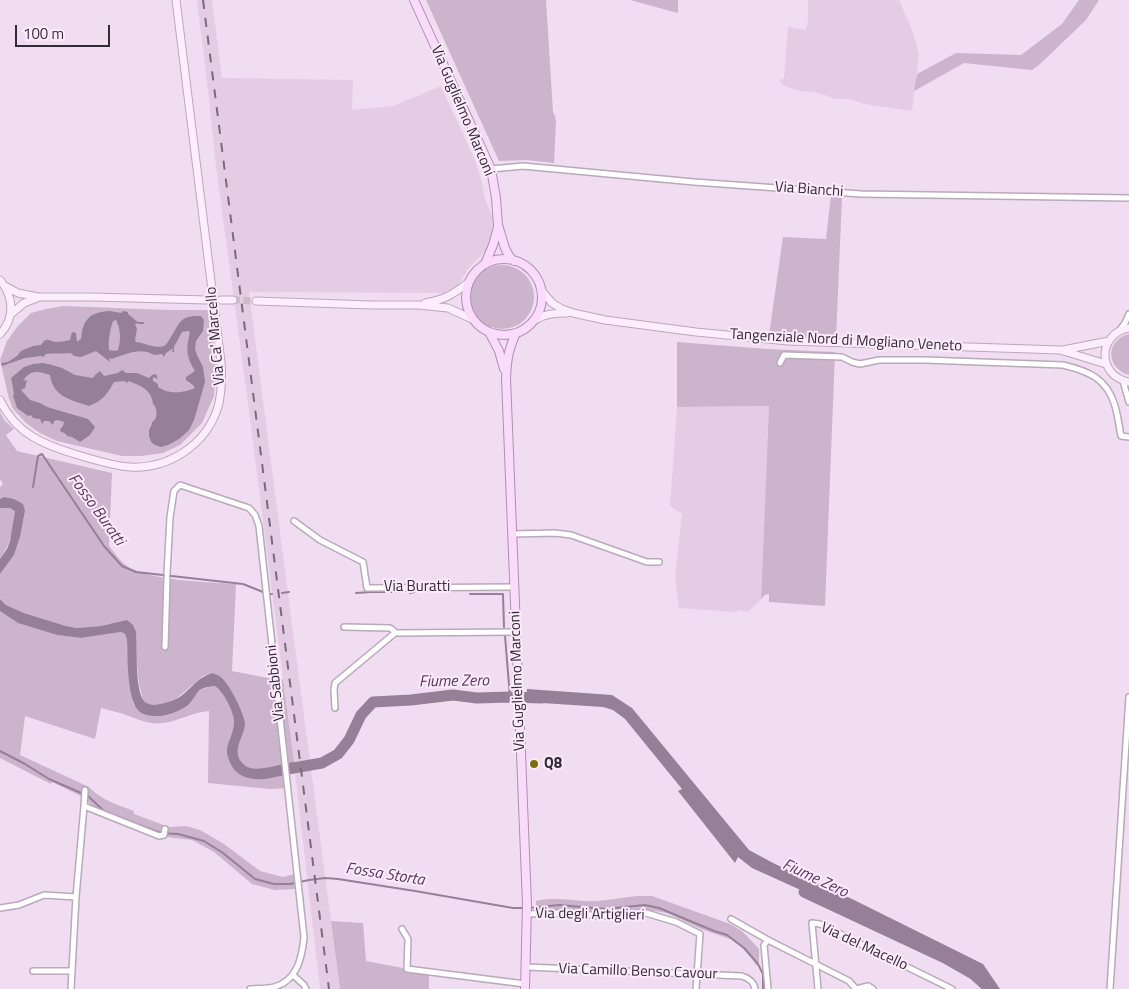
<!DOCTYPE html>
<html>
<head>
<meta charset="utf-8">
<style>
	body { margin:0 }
	#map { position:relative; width:1129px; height:989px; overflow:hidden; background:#f0ddf1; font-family:"Titillium Web",sans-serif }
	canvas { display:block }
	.scale { position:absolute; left:15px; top:25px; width:95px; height:22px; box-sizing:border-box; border:2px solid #332c34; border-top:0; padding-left:6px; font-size:15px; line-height:18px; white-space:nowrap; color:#332c34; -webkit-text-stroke:4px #fdeafe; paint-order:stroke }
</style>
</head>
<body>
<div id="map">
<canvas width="1129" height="989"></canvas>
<div class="scale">100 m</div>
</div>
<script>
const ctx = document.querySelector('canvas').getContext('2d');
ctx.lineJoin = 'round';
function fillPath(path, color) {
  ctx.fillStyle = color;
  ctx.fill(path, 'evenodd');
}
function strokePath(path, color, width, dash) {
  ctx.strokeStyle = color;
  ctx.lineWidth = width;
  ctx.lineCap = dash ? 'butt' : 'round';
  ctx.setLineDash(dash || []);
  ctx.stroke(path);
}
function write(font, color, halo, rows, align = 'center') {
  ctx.font = font + ' "Titillium Web",sans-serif';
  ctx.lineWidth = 4;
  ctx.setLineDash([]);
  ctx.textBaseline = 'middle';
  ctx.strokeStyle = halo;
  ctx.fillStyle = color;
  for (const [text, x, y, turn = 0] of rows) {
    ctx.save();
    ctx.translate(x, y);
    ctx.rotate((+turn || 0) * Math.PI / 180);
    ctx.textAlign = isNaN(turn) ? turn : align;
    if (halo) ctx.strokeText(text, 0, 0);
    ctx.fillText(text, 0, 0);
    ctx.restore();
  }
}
fillPath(new Path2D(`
	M197,0h15l10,78 131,2 -1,30 41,-4 48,-20 34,74 7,22 3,17 8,19 -1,21 -5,10 -19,20 -11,18 -13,6 -195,-1 42,325 49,372h-20l-25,-217 -46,-361 -34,-252 -6,-61z
	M808,0h91l14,32 6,22 -7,57 -48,-7 -14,-5h-15l-10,-4 -12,-3 -13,-1 -17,-6 -5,-8 4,3 2,-2 4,-51 18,3 2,-10z
	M769,406l-8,193 -13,13 -8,-2 -4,2 -57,-4 -4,-33 7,-61 -12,-8 7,-99z`), '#e5cce5');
fillPath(new Path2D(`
	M426,0h120l7,112 2,4 1,5 -2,42 -28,-3 -27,1z
	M630,0h48v13z
	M1079,0h20l-13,20 -47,45 -7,5 -68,-7 -50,28 3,-17 39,-21 65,2 41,-31z
	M831,196l11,1 -6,142 -67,-4 14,-98 43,2z
	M470 297a32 32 0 1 1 64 0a32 32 0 1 1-64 0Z
	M63,306l106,4h41l6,60 -2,26 -12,27 -22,22 -17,8 -22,3h-19l-65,-15 -17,-8 -14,-10 -13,-14 -4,-10 -9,-39 7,-19 11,-15 13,-13 15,-4z
	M1129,334v41c-23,-7 -24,-35 0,-41z
	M677,342l90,7 68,3 -10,254 -56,-4v-8l-4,1 -4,4 8,-193 -92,1z
	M0,412l5,9 9,8 -8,6 11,16 95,22 -3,73c5,6 10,13 15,18 21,17 85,18 112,20l-4,87 36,7 15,1 11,83c-13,1 -33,10 -46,5 -3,-1 -6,-4 -8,-7 -7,-13 5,-24 5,-37 -1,-10 -15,-38 -23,-45 -2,-2 -6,-3 -10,-5l-9,3 -27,23 -16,6 -13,-1 -4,-4 -4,-16 -2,-19 -10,-44 -26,5 -24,2 -11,-2 -42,-13 -18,-8 -6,-6v-25l14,-19 6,-18 5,-26 -21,-14 -4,2v-12l3,-3 -3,-5z
	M0,508h11l4,2c-3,21 -3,32 -15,49z
	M0,611l19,12 38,12 24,3 40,-6 4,2 2,6 2,44 5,21h53c9,-12 12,-17 28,-19 8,5 20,27 20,36 0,7 -5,13 -6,19 -5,42 28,41 58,33l2,14 -19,1 -62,-6 1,-72c-16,1 -30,10 -46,12 -13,2 -27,-4 -39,-9 -8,-2 -15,-4 -23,-6l-6,31 -70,-23 -5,39 69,32c12,13 29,18 45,24v3l35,13 17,-1 14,4 24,14 36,27 23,6 15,-4 1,14 -4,2 -20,1 -23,-6 -38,-32 -22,-12 -25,-3h-5l-71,-27 1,-4 -7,-8 -33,-16 -1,2 -51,-26z
	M638,896h14l78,28 12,7 17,18v17l-3,-1 -8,-13 -15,-12 -32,-11 -34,-16 -20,-3 -38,3 -73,-1v-11c16,-4 34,-1 51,0 16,1 35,-4 51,-5z
	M331,921l32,2 3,38 63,12v16h-89z`), '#cbb4cc');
fillPath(new Path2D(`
	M110,311l11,2 2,-2 5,1v2l11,9 -4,1 2,5 -2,11 1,2c9,1 20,7 28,4 2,-1 4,-4 5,-6 11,-16 9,-25 32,-24l3,4 -1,11 -7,10 -1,8 2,6 6,12 2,15 -11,38 -5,10 -10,9 -11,6 -7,2 -6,-2 -4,-3 -2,-6v-6l3,-6v-2c6,-3 5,-10 3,-16l-2,-2c-1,-14 -13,-19 -25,-23l-1,2 -3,-2 -10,1c-7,12 -10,18 -25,24 -18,-6 -36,-9 -39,-31 -11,-4 -20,-6 -27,6l4,-1 -2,8 -4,2 9,10 10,3 7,4 41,12 7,8 -5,8 -10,7 -8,-5 -5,-1 -1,-2 -6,-3 1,-3 2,-2 1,-4 -6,-2 -4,1 -1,4 -4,-4h-5l-2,3 -2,-5 -7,-1 -2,-3 -3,1 -11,-8 -4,-12 1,-2 -2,-12 -1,-4 13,-11 9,-3 10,-1 9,2 10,3 13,7 18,3 2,-3 5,-4 4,5 14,-3 4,-3 4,3h11l12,5 3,-3 4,-1 2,5 -5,-2v4l5,3v3c12,8 25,6 37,1l-2,-3 -7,-5v-3l9,-6c-9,-15 -9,-21 -5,-39l-2,-1 -6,1 -8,15v5h-2l1,-3h-1l-6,4 -2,4 -2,-3 -8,1c-14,-8 -27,-1 -42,4l-3,-1 1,4 -14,-11 -15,6 -7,-1 -3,-3c-8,1 -17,0 -25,1l-3,3 -2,-1 -16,2 -23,8 -1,-3 7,-1 9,-6 4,-5 12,-5 8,-1c6,-9 7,-4 15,-3 4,0 10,-1 14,-2l2,-8 4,1 1,9 4,-3c2,-20 9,-27 29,-28zM116,320c5,10 5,20 2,30l-3,1 -6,-1c-1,-9 1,-20 4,-29z
	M4,497l10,2 9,5 2,7 -5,26 -6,18 -14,19v-15l7,-10 3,-8 5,-30 -5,-3h-10v-9z
	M0,599l6,6 18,8 42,13 11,2 24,-2 26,-6 6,5 3,7c1,15 -1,59 8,69 7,8 26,1 34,-3 13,-8 17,-19 34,-25 4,1 8,3 10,5 8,7 22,35 23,45 0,13 -12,24 -5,37 2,3 5,6 8,7 13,5 33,-4 46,-5l1,10c-18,5 -48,15 -62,-4 -3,-5 -5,-9 -6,-15 -1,-10 7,-20 7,-30 1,-10 -11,-32 -19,-37 -21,2 -15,7 -27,19 -6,5 -21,11 -29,11 -6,0 -14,0 -19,-4 -14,-12 -12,-54 -13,-72l-2,-6 -4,-2 -40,6 -24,-3 -39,-12 -18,-12z
	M527,689l85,6 20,13 117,142 26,14 77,35 131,65 17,25h-14l-9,-15 -119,-58 -106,-48 -14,-11 -3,6 -57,-72 4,-2 -57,-70 -12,-9 -10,-3 -76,-5z`), '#968097');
strokePath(new Path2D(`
	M139,323h4
	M33,487l5,-31 4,-2 62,92 18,20 14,6 107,12 20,8
	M282,593l7,-1
	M356,593l15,-1h29
	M410,593l4,-1
	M269,594h3
	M470,594h33l1,33
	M505,636l5,61
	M0,751l25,13 24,15 39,17 17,16
	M131,822l30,11 17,1 26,7 19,12 32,26 19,5h16l19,-4 16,-2 13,1 77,12 98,17h11
	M529,908l30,-3 46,4 40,-4 14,3 55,23 13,4 17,13 14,16 5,10v15`), '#968097', 2);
strokePath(new Path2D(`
	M282,770l40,-7 16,-9 11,-14 12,-25 12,-13 38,-2 42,-5 24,3 33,-1 32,1
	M804,892l141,66 28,16 17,15`), '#968097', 11);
strokePath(new Path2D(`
	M233,300l23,1`), '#cabacb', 7, [7, 3.5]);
const minor = new Path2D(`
	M491,169l32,-3 171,16 167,12 268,4
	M1119,331l6,-8 4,-9
	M780,363l4,-8 58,2 10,5 8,2 19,-4h46l138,5c25,6 44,13 52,41 3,10 4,20 6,30l8,1
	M1123,381l6,21
	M294,521l26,19 43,22 4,26 147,-1
	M513,534l42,-1 16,2 76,27h12
	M167,574l3,-57 4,-26 6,-6 69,23 6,7 4,11 45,411c-2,21 -7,44 -30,50 -8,2 -17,1 -24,2
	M344,627l46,1 3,2 2,3
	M165,647l2,-69
	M335,708l-1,-18 1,-7 60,-50 121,-1
	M84,806l1,-16
	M0,908l19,-3 25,-10 32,2
	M527,914l31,-1 46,3 42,-3 30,9 24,12 -4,55
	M731,919l37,21 81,41 7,8
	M402,929l6,10 -1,30 118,15
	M768,940l-4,5 4,44
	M526,967l216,9c6,2 12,5 13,13
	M33,971h38
	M293,975l11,10 2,4
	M71,989l5,-92 8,-91 75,30 5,-1 1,-6
	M818,989l-6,-66 8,1 132,65
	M856,989l12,-3 5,3
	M1110,989l19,-292`);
const secondary = new Path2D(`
	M0,280c14,17 15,38 0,54
	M5,286l13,7 20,4h54l115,3
	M541,290l11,13 10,6 11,4 32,7 91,12 92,9 272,9 46,14
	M221,300h12
	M256,301l115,4h47l30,3 24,11
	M425,303c19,-3 29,-9 44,-21
	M11,314l13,-11 13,-5
	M532,322c11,-8 22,-9 35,-9
	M1129,328c-32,6 -32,48 0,54
	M1063,350l46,-9
	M0,400c16,34 44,45 78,55 17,5 35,11 52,12 39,2 76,-22 88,-60 4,-15 4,-30 3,-45l-45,-362`);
const primary = new Path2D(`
	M414,0l77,169 5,29 2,27 7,23 4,8 5,5
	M466 297a38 38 0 1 1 76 0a38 38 0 1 1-76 0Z
	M485,264l8,-19 5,-18
	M489,332l10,19 5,18
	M516,333c-8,18 -9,26 -10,45l21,526 -2,85`);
strokePath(minor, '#baa8bb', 8);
strokePath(secondary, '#baa8bb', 9);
strokePath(primary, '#b28eb5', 10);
strokePath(minor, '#fff', 5);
strokePath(secondary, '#fdedfe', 7);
strokePath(primary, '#fadbfc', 8);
strokePath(new Path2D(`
	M203,0l126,989`), '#786c79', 2, [9, 9]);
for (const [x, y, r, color] of [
	[534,764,5,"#776f0d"]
]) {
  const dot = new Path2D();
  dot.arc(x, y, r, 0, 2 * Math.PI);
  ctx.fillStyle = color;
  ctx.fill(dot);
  strokePath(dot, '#fdeafe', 2);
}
write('15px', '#332c34', '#fdeafe', [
	["Via Guglielmo Marconi",462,111,67],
	["Via Bianchi",809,190,4],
	["Via Ca' Marcello",216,336,-95],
	["Tangenziale Nord di Mogliano Veneto",846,341,3],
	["Via Buratti",417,587],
	["Via Guglielmo Marconi",518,681,-92],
	["Via Sabbioni",276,683,-96],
	["Via degli Artiglieri",590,915,1],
	["Via del Macello",864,947,25],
	["Via Camillo Benso Cavour",638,972,2]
]);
write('bold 15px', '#332c34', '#fdeafe', [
	["Q8",544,764]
], 'left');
write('italic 16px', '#5a395d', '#fdeafe', [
	["Fosso Buratti",96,510,54],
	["Fiume Zero",454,682,-1],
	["Fossa Storta",385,875,9],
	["Fiume Zero",815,879,25]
]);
</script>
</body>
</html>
